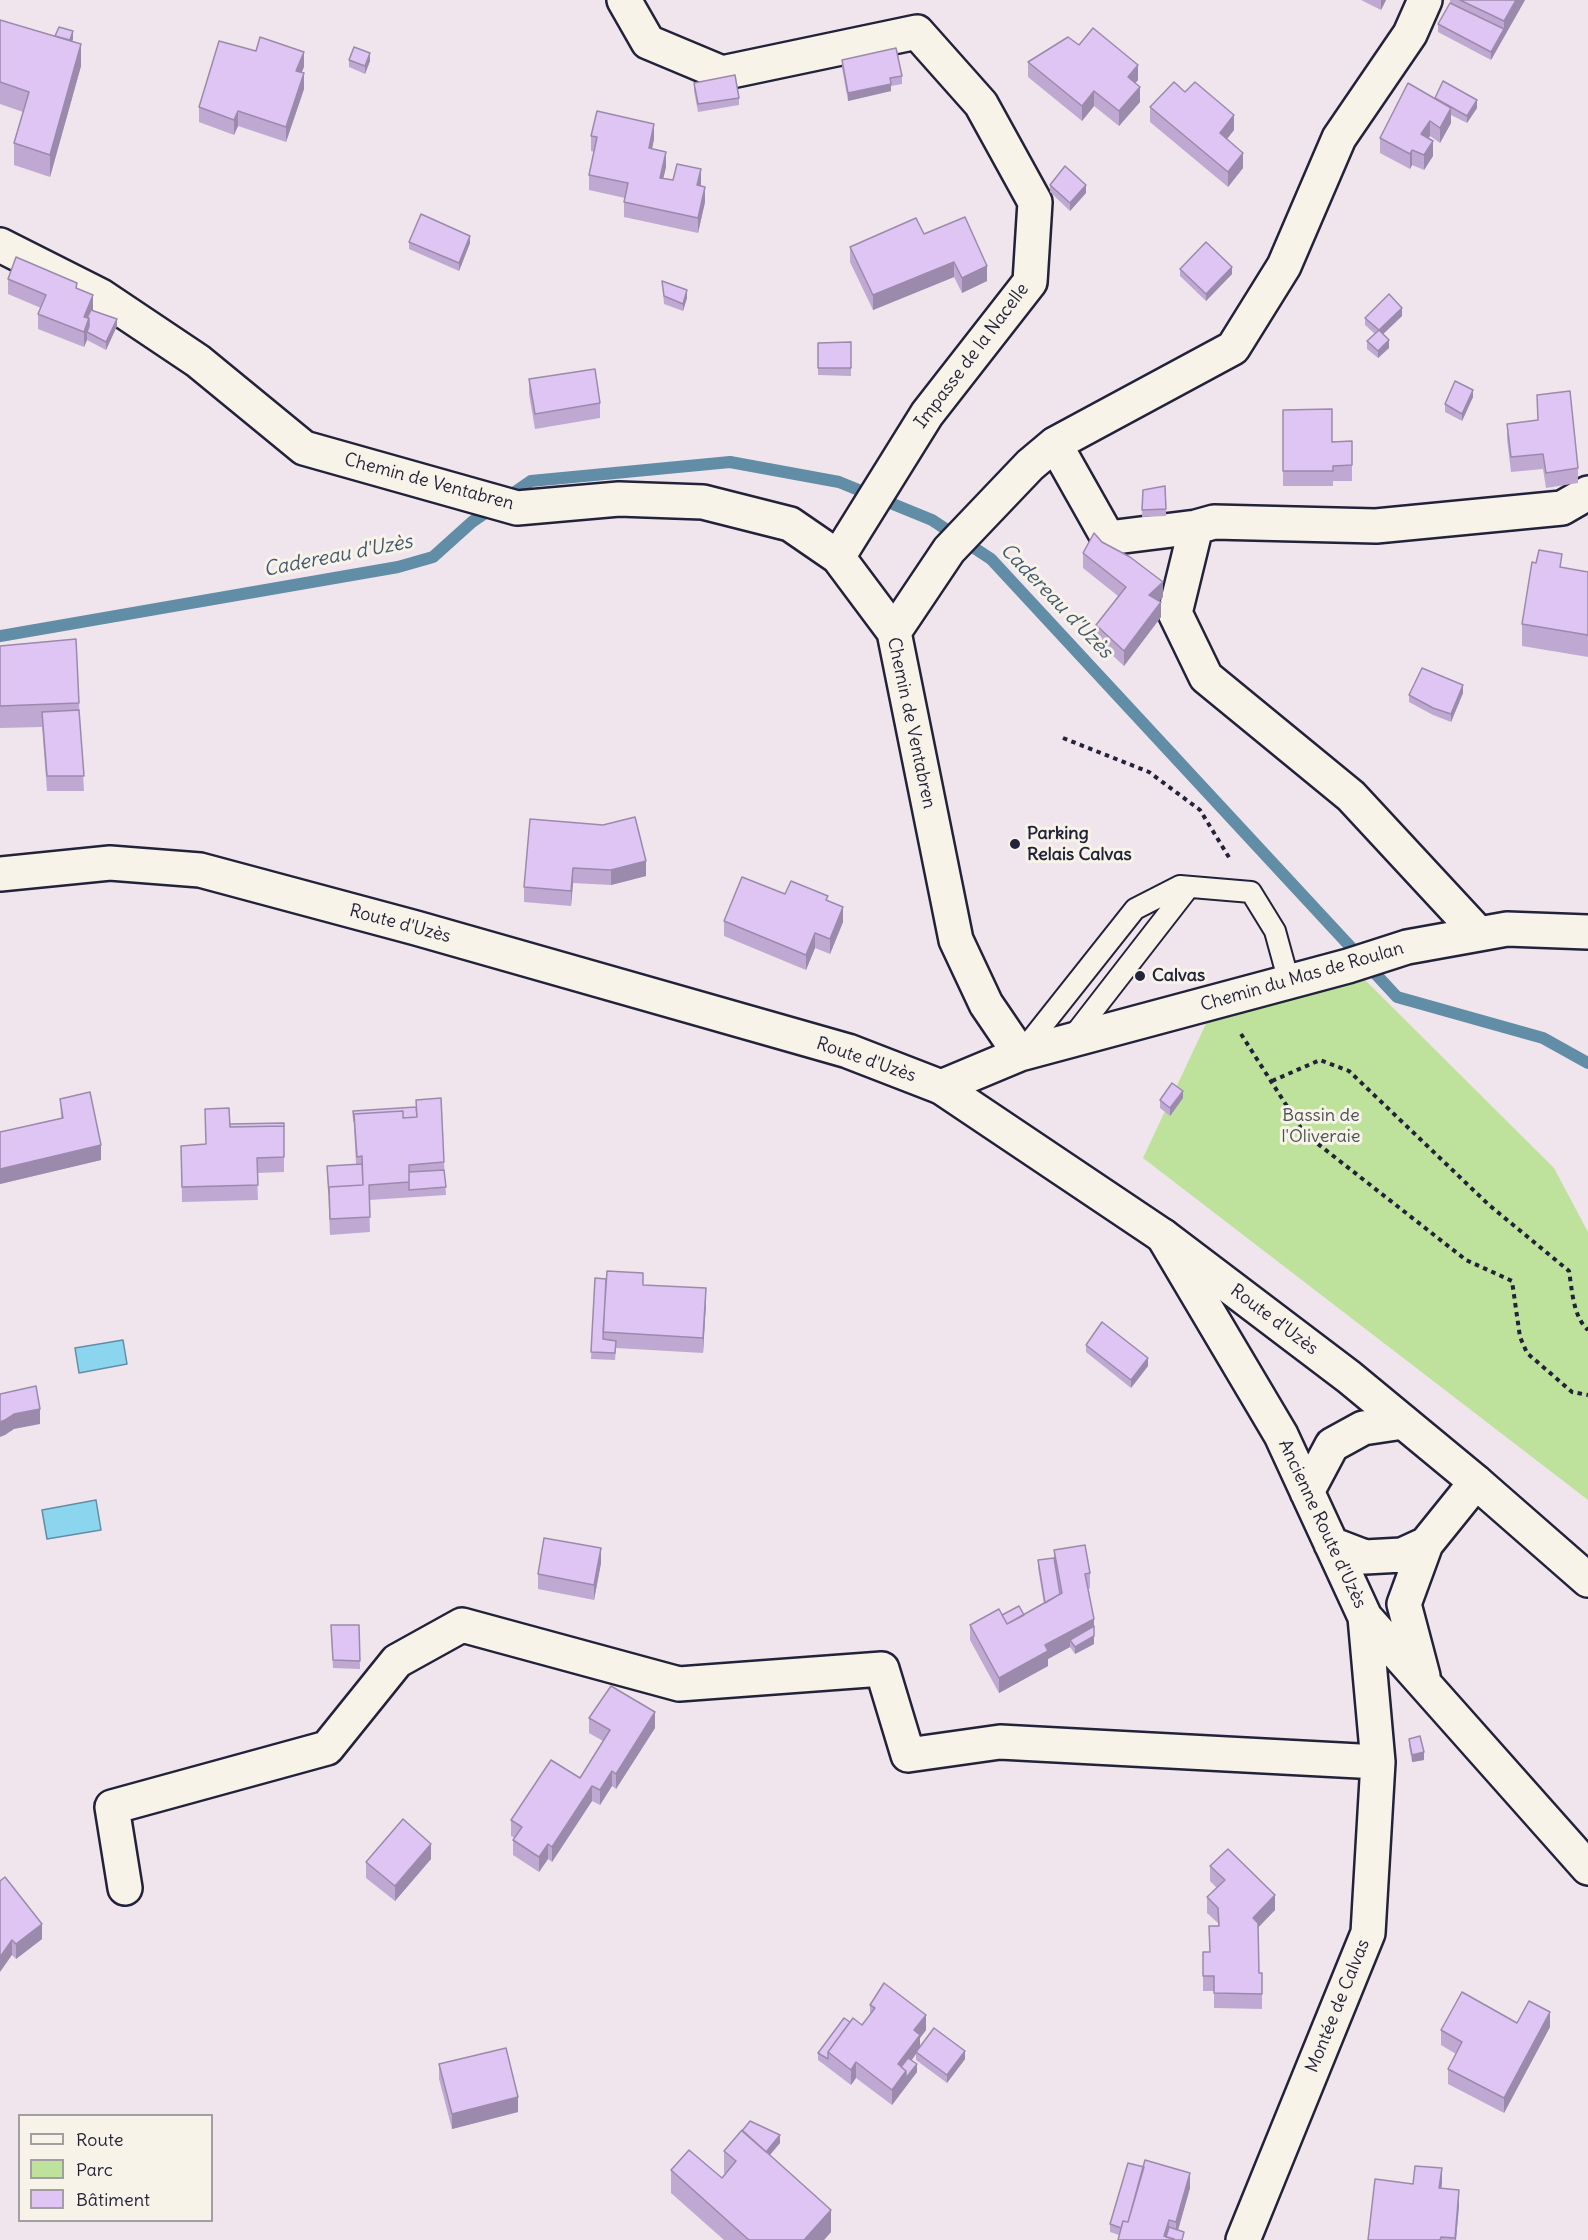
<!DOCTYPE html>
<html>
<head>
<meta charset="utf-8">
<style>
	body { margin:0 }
	#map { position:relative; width:1588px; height:2240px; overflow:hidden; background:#f0e5ec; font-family:Delius,sans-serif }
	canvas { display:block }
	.legend { position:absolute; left:18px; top:2114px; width:195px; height:108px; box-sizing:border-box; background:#f7f3e8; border:2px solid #a29fa3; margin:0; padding:8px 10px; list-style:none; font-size:18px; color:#22223b }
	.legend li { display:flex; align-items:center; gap:12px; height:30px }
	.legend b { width:30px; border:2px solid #a29fa3 }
</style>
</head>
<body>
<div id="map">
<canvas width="1588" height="2240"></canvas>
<ul class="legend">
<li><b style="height:8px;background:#f7f3e8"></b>Route</li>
<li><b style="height:16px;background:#bee29c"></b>Parc</li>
<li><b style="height:16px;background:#dec5f4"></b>Bâtiment</li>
</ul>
</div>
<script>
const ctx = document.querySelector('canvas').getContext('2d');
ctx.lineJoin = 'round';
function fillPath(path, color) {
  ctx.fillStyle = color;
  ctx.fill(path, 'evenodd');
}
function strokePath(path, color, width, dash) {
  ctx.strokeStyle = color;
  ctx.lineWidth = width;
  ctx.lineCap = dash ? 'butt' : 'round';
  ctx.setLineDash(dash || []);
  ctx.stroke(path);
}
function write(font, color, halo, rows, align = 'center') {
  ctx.font = font + ' Delius,sans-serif';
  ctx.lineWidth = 6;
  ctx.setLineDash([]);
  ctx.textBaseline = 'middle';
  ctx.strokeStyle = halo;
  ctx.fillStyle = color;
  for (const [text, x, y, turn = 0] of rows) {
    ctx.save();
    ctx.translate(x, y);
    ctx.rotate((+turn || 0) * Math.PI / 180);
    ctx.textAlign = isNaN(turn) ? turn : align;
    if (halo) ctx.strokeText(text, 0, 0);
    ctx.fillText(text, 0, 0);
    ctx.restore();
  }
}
fillPath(new Path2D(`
	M1361,976l193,192 34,64v268l-445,-342 67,-143z`), '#bee29c');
const water = new Path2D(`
	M123,1340l4,24 -48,9 -4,-25z
	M96,1500l5,30 -54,9 -5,-29z`);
fillPath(water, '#8cd5ee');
strokePath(water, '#628da6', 1.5);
strokePath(new Path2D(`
	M0,636l398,-69 35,-10 39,-35 59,-41 199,-19 109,20 93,38 59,39 406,438 146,41 45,25`), '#628da6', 12);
const lane = new Path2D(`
	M1071,1039l118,-152
	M1020,1054l115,-145 45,-23 71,6 24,39 14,51`);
const street = new Path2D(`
	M624,0l24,42 74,31 195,-41 64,72 54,98 -5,80 -103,132 -89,143
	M0,245l101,51 97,65 106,87 213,60 102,-9 84,3 87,22 48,33 56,75 62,308 30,64 34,50
	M1055,444l53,94 88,-11 18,-5 162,4 186,-18 26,-15
	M1196,527l-21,86 31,64 145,119 128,138
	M894,632l55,-82 81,-85 25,-21 178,-96 51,-82 55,-128 71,-104 15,-34
	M941,1087l79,-33 328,-88 59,-19 100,-18 81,3
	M1163,1236l118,199 84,182 223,251
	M1307,1492l25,-47 31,-17 40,-6
	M1331,1544l34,13 37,-2 24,-11
	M1423,1676l-19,-72 22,-60 50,-62
	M125,1888l-13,-81 215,-59 70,-87 65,-36 217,59 203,-15 26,86 92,-13 378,20
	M1243,2240l125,-307 10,-171 -13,-145`);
const secondary = new Path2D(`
	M0,874l110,-11 90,7 216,58 432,123 93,36 222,149 186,141 127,105 112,98`);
strokePath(lane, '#22223b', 24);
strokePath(street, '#22223b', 38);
strokePath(secondary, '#22223b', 38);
strokePath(new Path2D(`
	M1063,738l86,34 51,38 30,49
	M1241,1034l63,99 162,127 46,21 8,56 7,16 45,39 16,3
	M1272,1081l48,-21 29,11 140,134 80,66c3,18 4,46 19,59`), '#22223b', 4, [4.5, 4.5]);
strokePath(lane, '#f7f3e8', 20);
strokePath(street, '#f7f3e8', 33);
strokePath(secondary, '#f7f3e8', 33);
fillPath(new Path2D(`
	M1361,0h25l-5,10z
	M1450,0h75l-34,60 -53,-28v-8l12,-21z
	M0,20l55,16 18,3 -1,2 9,25 -31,111 -36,-12v-22l9,-31 -23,-8z
	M1079,45l59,35 -3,3 5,19 -21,24 -25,-20 -12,15 -54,-44v-15z
	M349,60l21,1 -5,13 -16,-7z
	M842,60l60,16v8l-11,2v5l-43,10 -6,-33z
	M304,67l-3,5 3,17 -18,53 -48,-16 -4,9 -35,-13v-15z
	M694,83l45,15v7l-41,7 -4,-21z
	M1185,92l49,38 -7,9 16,29 -15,19 -78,-65v-15z
	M1435,98l42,10 -10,15 -16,-8v8l-11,20 -10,-7 -2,2 5,18 -9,14 -12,-5 -2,4 -30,-16v-15z
	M591,136l63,3 -2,10 14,18 -3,11 38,6v2l4,16 -7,31 -74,-16v-15l1,-4 -36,-8v-15l5,-23 -3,-1z
	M1050,185l36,8 -16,18 -20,-19z
	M924,234l63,47 -25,12 -8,-16 -81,33 -23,-48v-15z
	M409,242l61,1 -11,28 -50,-22z
	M1180,269l52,5 -26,27 -26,-25z
	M8,279l69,9 16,22 24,16 -11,24 -19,-10 -3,7 -46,-18v-15l3,-6 -33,-14z
	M662,281l25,17 -4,13 -19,-7z
	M1402,316l-19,18 6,14 -11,10 -11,-9v-8l8,-7 -10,-9v-7z
	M851,342v34l-33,-1v-32z
	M529,379l71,24v15l-65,11 -6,-35z
	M1473,397l-11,24 -17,-9v-8z
	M1283,410l49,32 20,-1v40h-19v5h-50z
	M1507,424l71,44v15l-32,5 -3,-19 -32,3 -4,-33z
	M1143,490l23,19v7l-24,1z
	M1102,542l61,55 -4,4 2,16 -37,49 -28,-26v-15l22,-29 -35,-28v-15z
	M1562,568l26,4v85l-66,-11v-22z
	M0,646l79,57 5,88h-37l-5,-64 -42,1z
	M1463,693l-12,29 -18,-7 -24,-13v-7z
	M530,819l116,57 -35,9 -38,-2 -2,23 -47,-4v-15z
	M785,894l43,7 15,21 -13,32 -15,-6 -9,22 -82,-34v-15z
	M1183,1098l-13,18 -10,-8v-8z
	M60,1099l41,61 -101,24v-52l61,-14z
	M353,1111l91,51 2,33 -77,5 1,32 -40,3 -3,-69 29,-2z
	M230,1124l54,2v46l-27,1 1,27 -76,2 -1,-56 25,-2z
	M595,1278l48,7 63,18 -3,50 -87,-5 -1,12 -24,-1z
	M1086,1345l62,21 -17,22 -45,-36z
	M1054,1550l36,23v15l-2,1 6,30v25l-19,10 -5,-7 -22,12v7l-49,27 -29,-53v-15l32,-10h22l20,-11 -6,-36v-8l16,-2z
	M601,1563l-7,37 -56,-11v-15z
	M359,1625l1,44 -27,-1 -2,-36z
	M589,1718l66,10 -39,61 -4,-3 -12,19 -8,-4 -40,61 -4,-3 -9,13 -26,-17v-15l2,-2 -4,-2v-16l69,-42 23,-37 -14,-8z
	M1409,1739l15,21 -12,2 -3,-16z
	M431,1859l-36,42 -29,-23v-16z
	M1210,1866l65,44 -17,17 1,46h3v36l-48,-1v-17h-11v-39h7l8,-26v-3l-11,-10v-16l10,-9 -7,-7z
	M0,1881l42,58 -26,20 -4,-4z
	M870,2005l56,25 -6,8v10l45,11 -18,24 -31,-23v-6l-4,6 5,12 -25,33 -36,-27 -5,7 -33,-25v-7l32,-31 12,3 8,-9z
	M1550,2027l-46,86 -56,-29v-15l8,-15 -15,-9v-15z
	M439,2064l79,48 -66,17 -13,-50z
	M780,2143l-10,12 61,77 -7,8h-100l-53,-47v-23l51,8 3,-4 -1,-1v-22z
	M1442,2183l-1,5 18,18 -3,34h-88l45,-56z
	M1190,2188l-12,42 -59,5 -9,-3v-8z`), '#bfa9d2');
fillPath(new Path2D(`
	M1381,0h5l-5,10z
	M1516,0h9l-34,60v-8l13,-23v-8z
	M73,31v8l-5,14v-8z
	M81,44v22l-31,111v-22z
	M304,52v15l-8,19v-15z
	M370,53v8l-5,13v-8z
	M1138,65v15l-10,12v-15z
	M304,73v16l-18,53v-15z
	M891,84v7l-43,10v-8z
	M1140,87v15l-21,24v-15z
	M1094,91v15l-12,15v-15z
	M1477,100v8l-10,15v-7z
	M1451,108v15l-11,20v-15z
	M238,111v15l-4,9v-15z
	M1234,115v15l-14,18v-15z
	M1430,121v15l-9,13v-15z
	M654,124v15l-5,24v-15z
	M1433,141v15l-9,14v-15z
	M1412,150v15l-2,4v-15z
	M666,152v15l-6,26v-15z
	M1243,153v15l-15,19v-15z
	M701,169v15l-4,16v-15z
	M1086,185v8l-16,18v-8z
	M705,187v15l-7,31v-15z
	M470,236v7l-11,28v-8z
	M954,262v15l-81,33v-15z
	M987,266v15l-25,12v-15z
	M1232,267v7l-26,27v-7z
	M687,290v8l-4,13v-7z
	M93,295v15l-4,9v14l-2,-1v8l-3,7v-30z
	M1402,308v8l-23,22v-8z
	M117,319v7l-11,24v-8z
	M1389,340v8l-11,10v-7z
	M1473,390v7l-11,24v-7z
	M1163,582v15l-14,13v-15z
	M1161,602v15l-37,49v-15z
	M1463,685v8l-12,29v-8z
	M646,861v15l-35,9v-15z
	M573,868v15l-2,23v-15z
	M843,907v15l-13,32v-15z
	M815,933v15l-9,22v-15z
	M1183,1091v7l-13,18v-8z
	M101,1145v15l-101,24v-15z
	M706,1288v15l-3,50v-15z
	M1148,1358v8l-17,22v-8z
	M40,1409v15l-26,5 -9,6 -5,2v-15l14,-8z
	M601,1548v15l-7,37v-15z
	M1094,1619v15l-24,6v7l-22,12v7l-49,27v-15l46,-33z
	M1094,1636v8l-19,10v-7z
	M655,1712v16l-39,61v-15z
	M1424,1752v8l-12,2v-7z
	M612,1771v15l-12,19v-15z
	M592,1786v15l-40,61v-15z
	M431,1844v15l-36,42v-15z
	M548,1844v15l-9,13v-15z
	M1275,1895v15l-22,23v-15z
	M42,1924v15l-26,20v-15z
	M12,1940v15l-12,17v-15z
	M1550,2012v15l-46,86v-15z
	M926,2015v15l-6,8v12l-4,2v2l-15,20 -3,-10 16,-34z
	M965,2051v8l-18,24v-8z
	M856,2062v16l-5,7v-15z
	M917,2064v8l-25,33v-15l14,-19z
	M518,2097v15l-66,17v-15z
	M780,2135v8l-18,21v-8z
	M1442,2168v15l-3,20v-15z
	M1190,2173v15l-14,49v-15z
	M1459,2190v16l-3,34h-1z
	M831,2210v22l-7,8h-20z
	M1169,2220v15l-2,5 -3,-4z`), '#9b8aab');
const building = new Path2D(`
	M1460,0h56l-12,21z
	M1450,3l54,26 -13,23 -53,-28z
	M0,20l81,24 -31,111 -36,-12 15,-51 -29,-10z
	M59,27l14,4 -3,9 -15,-4z
	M1093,28l45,37 -10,12 12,10 -21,24 -25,-20 -12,15 -54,-44 40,-25 11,8z
	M260,37l44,15 -8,19 8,2 -18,54 -48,-16 -4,9 -35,-13 20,-66 37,10z
	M354,47l16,6 -5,13 -16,-6z
	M896,48l6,28 -12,2 1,6 -43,9 -6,-33z
	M735,75l4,23 -41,6 -4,-21z
	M1443,81l34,19 -10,16 -32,-18z
	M1174,82l11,10 10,-10 39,33 -14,18 23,20 -15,19 -78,-65z
	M1408,83l43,25 -11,20 -10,-7 -9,13 12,7 -9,14 -12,-5 -2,4 -30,-16z
	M597,111l57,13 -5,24 17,4 -6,26 13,2 4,-16 24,5 -4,16 8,2 -7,31 -74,-16 4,-19 -39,-8 8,-38 -6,-1z
	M1065,166l21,19 -16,18 -20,-18z
	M421,214l49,22 -11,27 -50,-21z
	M965,217l22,49 -25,12 -8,-16 -81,33 -23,-48 66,-29 8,16z
	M1206,242l26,25 -26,27 -26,-25z
	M16,257l61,26 -1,5 17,7 -9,22 5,1 -5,14 -46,-18 8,-19 -38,-16z
	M662,281l25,9 -4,14 -19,-8z
	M1389,294l13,14 -23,22 -14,-12z
	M91,310l26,9 -11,23 -19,-10 2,-6v-8h-2z
	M1379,330l10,10 -11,11 -11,-10z
	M851,342v26h-33v-25z
	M595,369l5,34 -65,11 -6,-35z
	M1455,381l18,9 -11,24 -17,-10z
	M1570,391l8,77 -32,5 -3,-19 -32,3 -4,-33 31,-4 -1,-25z
	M1332,409v33l20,-1v24l-19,1v5h-50v-61z
	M1165,486l1,23 -24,1 1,-20z
	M1094,533l8,9 28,15 33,25 -14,13 12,7 -37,49 -28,-26 30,-38 -43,-34z
	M1539,550l23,4 -2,13 28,5v63l-66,-11 10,-62 4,1z
	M76,639l3,64 -79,3v-60z
	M1422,668l41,17 -12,29 -18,-6 -24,-13z
	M79,710l5,66h-37l-5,-64z
	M635,817l11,44 -35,9 -38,-2 -2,23 -47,-4 6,-68 73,6z
	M742,877l43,17 6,-13 37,15 -2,4 17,7 -13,32 -15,-6 -9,22 -82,-34z
	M1172,1083l11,8 -13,17 -10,-8z
	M90,1092l11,53 -101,24v-37l63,-14 -3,-19z
	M441,1098l3,64 -35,3v17l-40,3 1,32 -40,2 -1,-32 34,-2 -1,-29 -5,1 -3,-43 49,-3v7l14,-1 -1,-17z
	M416,1107l1,10 -14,1v-7l-49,3v7l-1,-10z
	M229,1108l1,19 54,-1v31l-27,1 1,27 -76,2 -1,-41 25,-2 -1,-35z
	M284,1123v3l-54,1v-3z
	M362,1164l1,21 -34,2v7l-2,-28z
	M444,1170l2,17 -37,3v-18z
	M607,1271l36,2v12l63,3 -3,50 -100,-6z
	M595,1278l11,1 -3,60 13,2 -1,12 -24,-1z
	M1102,1322l46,36 -17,22 -45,-35z
	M36,1386l4,23 -26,5 -9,6 -5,2v-28z
	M544,1538l57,10 -7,37 -56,-11z
	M1085,1545l5,28 -5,1 9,45 -49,26 3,6 -49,27 -29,-53 29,-16 8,15 55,-31 -8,-43z
	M1054,1558l6,36 -15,9 -7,-43z
	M1019,1606l5,9 -17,9 -5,-9z
	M331,1625h28l1,36 -27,-1z
	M1094,1626v10l-19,11 -5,-7z
	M611,1686l44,26 -39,62 -4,-3 -12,19 -8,-4 -40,61 -4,-3 -9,13 -26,-17 9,-13 -11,-7 40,-60 29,18 30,-48 -21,-12z
	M1420,1736l4,16 -12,3 -3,-16z
	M403,1819l28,25 -36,42 -29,-24z
	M1228,1849l47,46 -22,23 5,5 1,50h3v21l-48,-1v-17h-11v-24h7l-1,-26h10l-1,-18 -11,-11 18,-17 -15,-14z
	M5,1877l37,47 -26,20 -4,-4 -12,17v-76z
	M884,1983l42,32 -12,15 6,5 -22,29 8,7 -14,19 -36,-28 -5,8 -23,-18 25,-34 9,7 13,-17 -5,-3z
	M1462,1992l55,31 12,-22 21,11 -46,86 -56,-29 14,-27 -21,-12z
	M844,2018l6,4 -22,30v7l-10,-6z
	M934,2028l31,23 -18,24 -31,-23z
	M506,2048l12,49 -66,17 -13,-50z
	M908,2058l9,6 -11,14v-7l-5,-4z
	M750,2121l30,14 -14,17 -24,-21z
	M742,2130l89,80 -27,30h-55l-78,-70 18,-20 33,28 14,-17 -12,-10z
	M1145,2160l45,13 -14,49 -7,-2 -5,16 10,3 -1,1h-55l5,-19 5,1z
	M1128,2163l16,4 -16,55 -5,-1 -2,7 -11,-4z
	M1415,2166l27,2 -3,20 20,2 -4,48 -14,-1 -1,3h-72l7,-61 38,5z
	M1169,2227l15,5 -2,8h-8v-1l-8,-2z`);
fillPath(building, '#dec5f4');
strokePath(building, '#9b8aab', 1.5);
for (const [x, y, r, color] of [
	[1015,844,6,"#22223b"],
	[1140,976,6,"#22223b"]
]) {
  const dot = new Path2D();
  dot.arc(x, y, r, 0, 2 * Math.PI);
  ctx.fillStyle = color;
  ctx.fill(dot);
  strokePath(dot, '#f7f3e8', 2);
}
write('18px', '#22223b', '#f7f3e8', [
	["Impasse de la Nacelle",972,356,-53],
	["Chemin de Ventabren",429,482,15],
	["Chemin de Ventabren",911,723,78],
	["Route d'Uzès",400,924,15],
	["Chemin du Mas de Roulan",1302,977,-16],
	["Route d'Uzès",866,1060,19],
	["Route d'Uzès",1274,1320,37],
	["Ancienne Route d'Uzès",1322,1524,65],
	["Montée de Calvas",1338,2006,-68]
]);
write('bold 18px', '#22223b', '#f7f3e8', [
	["Parking",1027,834],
	["Relais Calvas",1027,855],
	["Calvas",1152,976]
], 'left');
write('18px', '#495253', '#f7f3e8', [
	["Bassin de",1321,1116],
	["l'Oliveraie",1321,1137]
]);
write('italic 20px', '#425871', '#f7f3e8', [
	["Cadereau d'Uzès",338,556,-11],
	["Cadereau d'Uzès",1056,601,46]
]);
</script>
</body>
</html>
